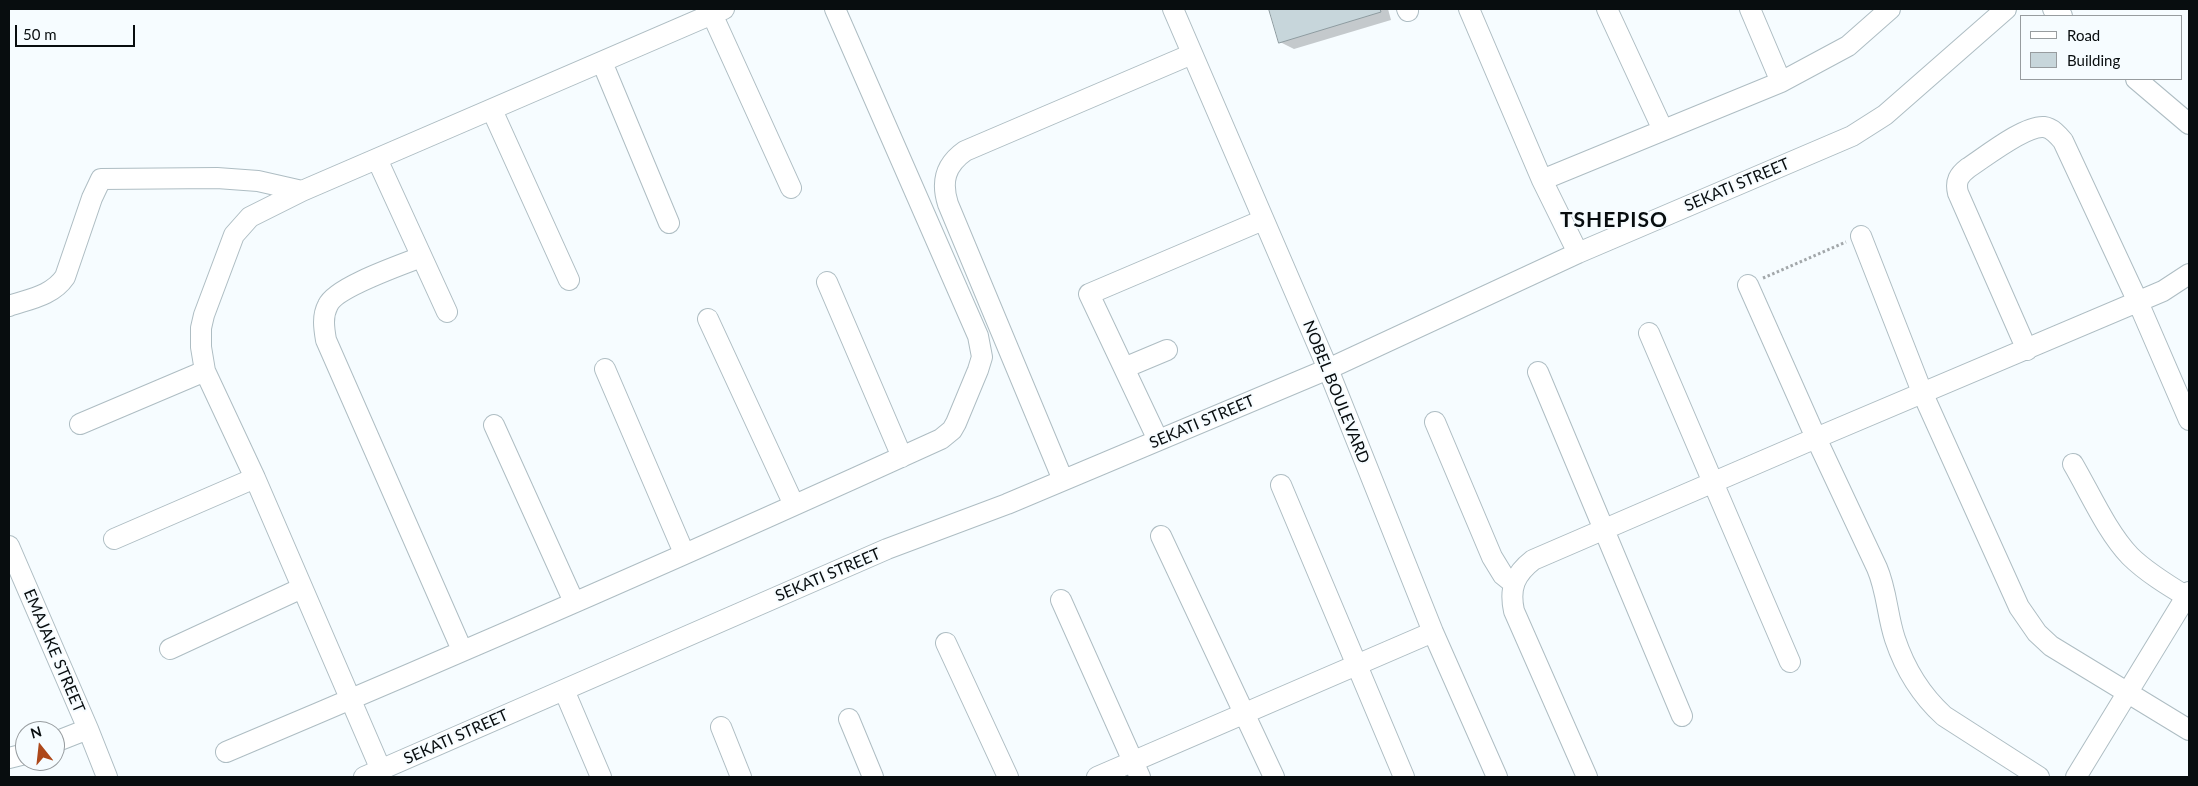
<!DOCTYPE html>
<html>
<head>
<meta charset="utf-8">
<style>
	body { margin:0 }
	#map { position:relative; width:2198px; height:786px; overflow:hidden; background:#f6fcff; font-family:Lato,sans-serif }
	canvas { display:block }
	.frame { position:absolute; inset:0; border:10px solid #080d0f; pointer-events:none }
	.legend { position:absolute; left:2020px; top:15px; width:162px; height:65px; box-sizing:border-box; background:#f6fcff; border:1px solid #979c9f; margin:0; padding:6px 9px; list-style:none; font-size:15px; color:#080d0f }
	.legend li { display:flex; align-items:center; gap:10px; height:25px }
	.legend b { width:25px; border:1px solid #979c9f }
	.north { position:absolute; left:15px; top:721px; width:50px; height:50px; box-sizing:border-box; background:#f6fcff; border:1px solid #979c9f; border-radius:50%; rotate:344deg; font-size:14px; font-weight:700; line-height:20px; text-align:center; color:#080d0f }
	.north::after { content:''; display:block; margin:auto; width:18px; height:22px; background:#ad481a; clip-path:polygon(50% 0,100% 100%,50% 72%,0 100%) }
	.scale { position:absolute; left:15px; top:25px; width:120px; height:22px; box-sizing:border-box; border:2px solid #080d0f; border-top:0; padding-left:6px; font-size:15px; line-height:18px; white-space:nowrap; color:#080d0f; -webkit-text-stroke:4px #f6fcff; paint-order:stroke }
</style>
</head>
<body>
<div id="map">
<canvas width="2198" height="786"></canvas>
<div class="frame"></div>
<ul class="legend">
<li><b style="height:6px;background:#fff"></b>Road</li>
<li><b style="height:14px;background:#c7d6db"></b>Building</li>
</ul>
<div class="north">N</div>
<div class="scale">50 m</div>
</div>
<script>
const ctx = document.querySelector('canvas').getContext('2d');
ctx.lineJoin = 'round';
function fillPath(path, color) {
  ctx.fillStyle = color;
  ctx.fill(path, 'evenodd');
}
function strokePath(path, color, width, dash) {
  ctx.strokeStyle = color;
  ctx.lineWidth = width;
  ctx.lineCap = dash ? 'butt' : 'round';
  ctx.setLineDash(dash || []);
  ctx.stroke(path);
}
function write(font, color, halo, rows, align = 'center') {
  ctx.font = font + ' Lato,sans-serif';
  ctx.lineWidth = 4;
  ctx.setLineDash([]);
  ctx.textBaseline = 'middle';
  ctx.strokeStyle = halo;
  ctx.fillStyle = color;
  for (const [text, x, y, turn = 0] of rows) {
    ctx.save();
    ctx.translate(x, y);
    ctx.rotate((+turn || 0) * Math.PI / 180);
    ctx.textAlign = isNaN(turn) ? turn : align;
    if (halo) ctx.strokeText(text, 0, 0);
    ctx.fillText(text, 0, 0);
    ctx.restore();
  }
}
fillPath(new Path2D(`
	M1276,9h112l3,11 -97,29 -14,-7 -9,-32z`), '#0003');
const building = new Path2D(`
	M1269,9h111l1,3 -102,31z`);
fillPath(building, '#c7d6db');
strokePath(building, '#8d9ba0', 1);
const minor = new Path2D(`
	M1173,9l155,360 105,263 64,145
	M1407,9l1,2
	M1469,9l73,171 36,73
	M1607,9l56,121
	M1750,9l31,73
	M2053,9l9,7
	M712,14l79,174
	M602,62l67,161
	M2136,79l53,45
	M492,110l77,170
	M377,159l70,153
	M1542,180l239,-98 67,-36 42,-37
	M1861,236l61,156 97,215 18,26 14,13 138,84
	M421,257c-20,8 -85,30 -93,48 -6,11 -4,23 -2,35l136,310
	M827,282l75,175
	M1748,285l68,153 61,130c10,23 10,47 18,71 10,30 26,56 49,77l95,61
	M9,306c20,-7 43,-10 56,-29l27,-79 9,-19 116,-1 41,3 44,10
	M708,319l86,186
	M1649,333l141,329
	M2027,350l-69,-157c-3,-12 1,-18 10,-25 17,-11 57,-43 76,-41 8,1 14,8 19,14l75,161 51,118
	M1124,368l43,-18
	M605,369l79,184
	M1538,372l144,344
	M1435,422l57,135 11,18 10,8
	M80,424l125,-53
	M494,425l80,177
	M1158,440l-69,-146 174,-74
	M2073,464c17,29 34,68 57,92 16,16 39,30 59,42
	M1063,480l-115,-276c-7,-22 -3,-39 17,-53l227,-97
	M1281,485l123,292
	M1161,536l113,241
	M114,539l141,-61
	M9,546l79,183 19,48
	M1061,600l79,177
	M946,643l62,134
	M170,649l132,-61
	M564,690l37,87
	M849,719l24,58
	M721,727l20,50
	M55,742l33,-13
	M226,752c240,-101 478,-205 715,-313l11,-9 4,-7 22,-53 4,-13 -4,-21 -143,-327
	M9,758l16,-4
	M381,770l-126,-292 -50,-107 -4,-24v-19l3,-13 30,-80 16,-18 52,-26 422,-182
	M364,777l523,-228 120,-45 321,-135 250,-116 274,-117 33,-21 121,-106
	M1097,777l336,-145
	M1587,777l-73,-166c-5,-23 1,-37 19,-51l283,-122 347,-147 26,-17
	M2076,777l113,-185`);
strokePath(minor, '#aebdc3', 22);
strokePath(new Path2D(`
	M1763,278l83,-36`), '#a2a7aa', 3, [2.5, 2.5]);
strokePath(minor, '#fff', 20);
write('16px', '#080d0f', '#f6fcff', [
	["SEKATI STREET",1737,185,-23],
	["NOBEL BOULEVARD",1336,392,68],
	["SEKATI STREET",1202,422,-23],
	["SEKATI STREET",828,575,-23],
	["EMAJAKE STREET",54,651,67],
	["SEKATI STREET",456,737,-24]
]);
ctx.letterSpacing = '1px';
write('bold 21px', '#080d0f', '#f6fcff', [
	["TSHEPISO",1614,220]
]);
ctx.letterSpacing = '0px';
</script>
</body>
</html>
